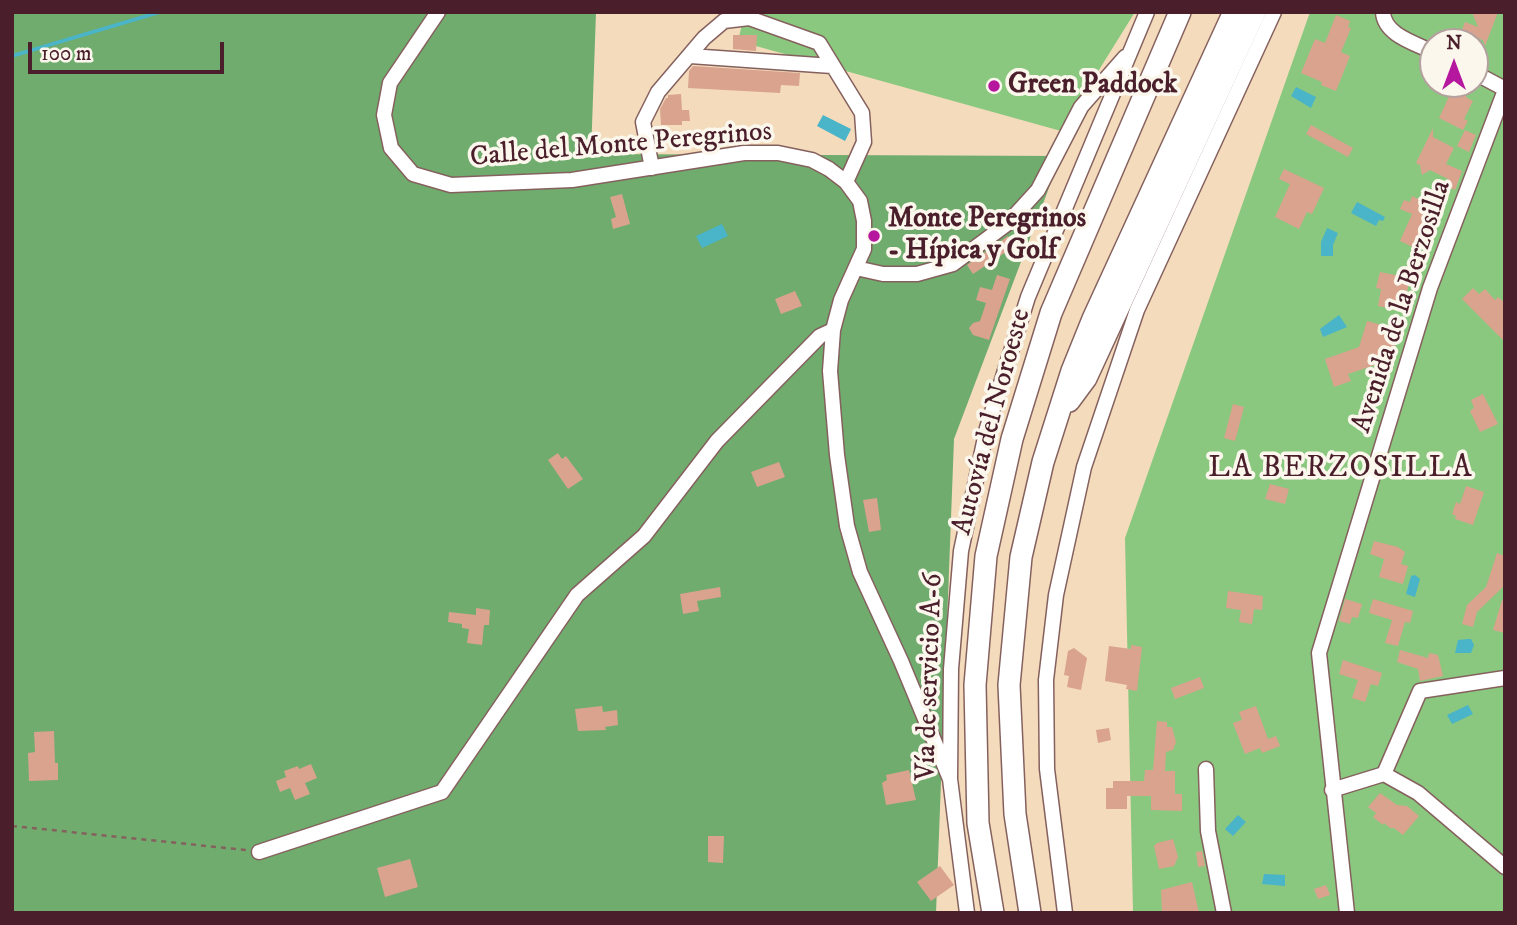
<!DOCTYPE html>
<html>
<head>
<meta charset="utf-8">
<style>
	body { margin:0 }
	#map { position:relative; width:1517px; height:925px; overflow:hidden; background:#f3dbbc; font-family:"IM FELL DW Pica",serif }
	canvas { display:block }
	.frame { position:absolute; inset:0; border:14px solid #4a1f2b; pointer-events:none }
	.north { position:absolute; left:1419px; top:28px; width:70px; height:70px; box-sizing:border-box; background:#fbf7ec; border:2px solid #b4a19f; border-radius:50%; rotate:0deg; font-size:19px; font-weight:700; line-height:28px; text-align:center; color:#4a1f2b }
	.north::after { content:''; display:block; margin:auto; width:24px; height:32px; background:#b5179e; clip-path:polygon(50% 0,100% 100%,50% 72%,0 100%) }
	.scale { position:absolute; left:28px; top:42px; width:196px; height:32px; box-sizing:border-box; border:4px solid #4a1f2b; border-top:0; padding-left:9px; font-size:21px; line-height:24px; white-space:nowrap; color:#4a1f2b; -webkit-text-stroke:5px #fbf7ec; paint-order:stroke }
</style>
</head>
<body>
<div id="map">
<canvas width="1517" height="925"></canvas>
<div class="frame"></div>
<div class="north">N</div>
<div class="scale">100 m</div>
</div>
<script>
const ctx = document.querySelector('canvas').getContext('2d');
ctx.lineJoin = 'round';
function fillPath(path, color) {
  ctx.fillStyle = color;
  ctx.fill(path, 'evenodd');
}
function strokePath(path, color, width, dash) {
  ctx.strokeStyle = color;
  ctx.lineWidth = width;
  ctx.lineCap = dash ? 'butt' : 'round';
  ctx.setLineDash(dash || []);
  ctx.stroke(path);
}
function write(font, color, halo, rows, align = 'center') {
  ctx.font = font + ' "IM FELL DW Pica",serif';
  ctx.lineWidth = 7;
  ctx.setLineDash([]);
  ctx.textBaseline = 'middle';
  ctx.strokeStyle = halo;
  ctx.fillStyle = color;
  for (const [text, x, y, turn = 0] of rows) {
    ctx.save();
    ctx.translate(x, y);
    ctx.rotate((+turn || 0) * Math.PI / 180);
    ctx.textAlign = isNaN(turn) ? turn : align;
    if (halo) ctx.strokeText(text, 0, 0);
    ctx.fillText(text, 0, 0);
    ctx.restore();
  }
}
fillPath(new Path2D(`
	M745,12h390l-74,119 -323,-90z
	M1310,12h195v901h-372l-8,-375zM1433,42h42v42h-42z`), '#8ac87f');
fillPath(new Path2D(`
	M12,12h584l-5,142 470,2 -107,283 -18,474h-924z`), '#6fac6e');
fillPath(new Path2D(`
	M1296,87l20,10 -5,11 -20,-12z
	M823,115l28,14 -6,12 -28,-15z
	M1357,202l28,15 -2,4 -4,-1 -3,6 -25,-13z
	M722,224l6,12 -26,12 -6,-12z
	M1327,228l11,5 -5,12v11h-12v-14z
	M1339,315l8,12 -24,10 -3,-8z
	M1415,575l5,4 -5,18 -9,-3 5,-18z
	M1468,639h3l3,6 -3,8h-16l3,-13z
	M1468,705l5,9 -21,10 -5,-9z
	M1238,815l8,7 -13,14 -8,-7z
	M1264,874l21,1v11l-23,-2z`), '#4ab4c9');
strokePath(new Path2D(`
	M12,56l148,-44`), '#4ab4c9', 3.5);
fillPath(new Path2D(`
	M1472,12h26l-13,34 -2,-6 -22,-8 4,-10 13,5z
	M1336,15l14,6 -2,6 3,1 -10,24 9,4 -14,35 -15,-6 1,-3 -21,-9 14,-34 10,4z
	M733,35h24l-1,16 -23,-2z
	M693,66l107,7 -1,13 -18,-1 -1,8 -92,-5 1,-17z
	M1452,90h12l3,8 6,3 -9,18 4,2 -5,9 -24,-12z
	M681,94l1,16h7l1,11h-8v4h-21l-1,-16 6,-11h2v-3z
	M1311,125l42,23 -5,9 -42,-23z
	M1433,128v9l21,11 -8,16 16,7 -7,19 -9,-4 2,-7 -18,-9 -8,5 -2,-10 -4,-2z
	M1465,130l11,5 -7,17 -12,-6z
	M1284,169l40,19 -12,26 -5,-2 -8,17 -24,-12 15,-33 -11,-5z
	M622,194l8,30 -17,5 -2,-10 5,-2 -6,-20z
	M1412,196l24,11 -19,42 -17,-8 12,-27 -12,-5 4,-9 6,2z
	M1008,236l7,10 -42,28 -6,-9z
	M1380,272l30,6 -7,33 -25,-5 3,-17 -5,-1z
	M997,275l13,4 -21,61 -16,-5 -4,-7 4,-5 7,-2 6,-18 -10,-3 4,-13 12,3z
	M1473,288l6,6 6,-5 10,11 3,-3 7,6v39l-43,-43z
	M795,291l7,15 -21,8 -6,-15z
	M1367,321l33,9 -11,35 -8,-2 -33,11 3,7 -17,6 -9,-28 34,-12z
	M1483,394l15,30 -18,8 -10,-21 4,-3 -3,-8z
	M1233,404l11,3 -9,34 -11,-3z
	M558,453l4,6 4,-3 17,23 -15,10 -20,-29z
	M779,462l6,15 -28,10 -6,-15z
	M1270,484l19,5 -4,15 -20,-5z
	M1466,486l18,6 -11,33 -18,-6 1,-3 -4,-2 4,-12 4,2z
	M877,498l4,32 -12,2 -6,-32z
	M1374,541l24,6 7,5 -4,12 7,2 -5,18 -24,-7 5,-18 -14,-5z
	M1497,553l8,3v29l-28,27 -4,15 -11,-3 5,-19 19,-18z
	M720,587l1,10 -24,4 2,10 -16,3 -3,-20z
	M1228,591l35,5 -1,14 -8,-1 -2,15 -13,-2 2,-12 -15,-2z
	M1345,599l17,5 -4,14 -6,-1 -2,7 -11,-3z
	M1373,599l40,12 -3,12 -5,-1 -7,24 -13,-3 7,-23 -23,-7z
	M1502,600l3,1v32l-12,-3z
	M476,608l14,2 -1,15h-5l-2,20 -15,-2 2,-14 -7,-1v-4l-14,-2 1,-10 27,3z
	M1131,645l11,2 -5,44 -11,-2 1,-4 -22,-4 4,-35 22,3z
	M1074,648l13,10 -6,32 -14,-3 2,-11 -5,-1 4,-24z
	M1400,650l28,8 1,-5 9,2 5,21 -23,5 -2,-12 -21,-7z
	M1343,660l39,13 -4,13 -7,-2 -6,18 -13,-4 6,-18 -19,-6z
	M1200,677l4,11 -29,11 -4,-11z
	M602,706l1,6 14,-2 1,15 -13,2 1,3 -28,1 -3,-22z
	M1256,706l12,33 8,-3 4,10 -18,7 -2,-5 -15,6 -12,-31 9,-3 -3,-8z
	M1157,721l10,1v5h5l4,15 -3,8 -7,2 -1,19h10v23h7v17l-31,-1v-14h-24v13h-21v-21h7v-7h31l1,-11h8z
	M1109,728l2,12 -13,3 -2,-13z
	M54,731l1,32h3v17l-29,1 -1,-28 7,-1 -1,-20z
	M311,764l6,14 -12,5 5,11 -15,6 -5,-12 -10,4 -4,-11 10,-4 -2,-6 14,-5 1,3z
	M909,770l7,30 -30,5 -4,-22 5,-3 -1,-5z
	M1380,793l17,12 10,1 12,10 -16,19 -9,-7h-4l-6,-5 -1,2 -10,-8 3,-4 -8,-6z
	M708,836h16l-1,27 -15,-1z
	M1173,839l5,18 -4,9 -15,3 -5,-23 3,-3z
	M1202,851l3,15 -7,1 -2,-15z
	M410,859l8,28 -33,10 -8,-29z
	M940,866l14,19 -23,16 -14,-19z
	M1192,882l7,31h-37l-1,-23z
	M1326,885l4,10 -12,4 -4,-10z`), '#daa38e');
const minor = new Path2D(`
	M438,12l-48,71 -6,32 7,33 22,26 38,11 121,-5 172,-27h34l34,7 17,9 17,13 14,19 4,20v28l-23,51 -8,30 -3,41 7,84 10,71 13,46 41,89 49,118
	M1383,12c1,23 32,31 50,40
	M690,56l142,10
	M1475,73l30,16
	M652,168l-9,-46 15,-30 46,-54 20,-17 25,-3 70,25 43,70 2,29 -18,40
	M856,268l27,6h34l36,-10 54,-40 31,-34 43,-83 44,-50
	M1206,769l2,62 16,82
	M1384,774l36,-83 85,-13
	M1332,790l52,-16 34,19 87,74
	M259,852l183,-60 135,-197 67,-59 73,-95 103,-105 13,-6
	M967,913l-17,-134 1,-110 10,-118 26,-123 41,-131 119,-285
	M1065,913l-18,-144 -1,-89 10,-85 28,-128 53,-157 137,-298
	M1347,913l-28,-260 111,-365 75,-198`);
const highway = new Path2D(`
	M1069,401l17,-23 169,-366
	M993,913l-15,-90 -3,-138 11,-129 26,-117 39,-126 129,-301
	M1030,913l-15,-99 -6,-129 12,-128 22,-95 29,-91 21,-52 141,-307`);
strokePath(minor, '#85615e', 17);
strokePath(highway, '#85615e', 24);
strokePath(new Path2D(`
	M12,826l234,24`), '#85615e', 2.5, [5, 5]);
strokePath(minor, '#fff', 14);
strokePath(highway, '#fff', 21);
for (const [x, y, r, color] of [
	[994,86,7,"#b5179e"],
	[874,236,7,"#b5179e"]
]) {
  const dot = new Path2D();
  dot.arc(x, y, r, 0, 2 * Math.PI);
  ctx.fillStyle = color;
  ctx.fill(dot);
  strokePath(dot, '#fbf7ec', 2.5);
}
write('bold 28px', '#4a1f2b', '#fbf7ec', [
	["Green Paddock",1008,86],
	["Monte Peregrinos",888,220],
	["- Hípica y Golf",888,252]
], 'left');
write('28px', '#4a1f2b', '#fbf7ec', [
	["Calle del Monte Peregrinos",621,146,-5],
	["Avenida de la Berzosilla",1403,307,-72],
	["Autovía del Noroeste",993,422,-75],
	["Vía de servicio A-6",931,677,-88]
]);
ctx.letterSpacing = '2px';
write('30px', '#4a1f2b', '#fbf7ec', [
	["LA BERZOSILLA",1341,470]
]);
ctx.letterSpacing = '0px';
</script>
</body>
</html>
